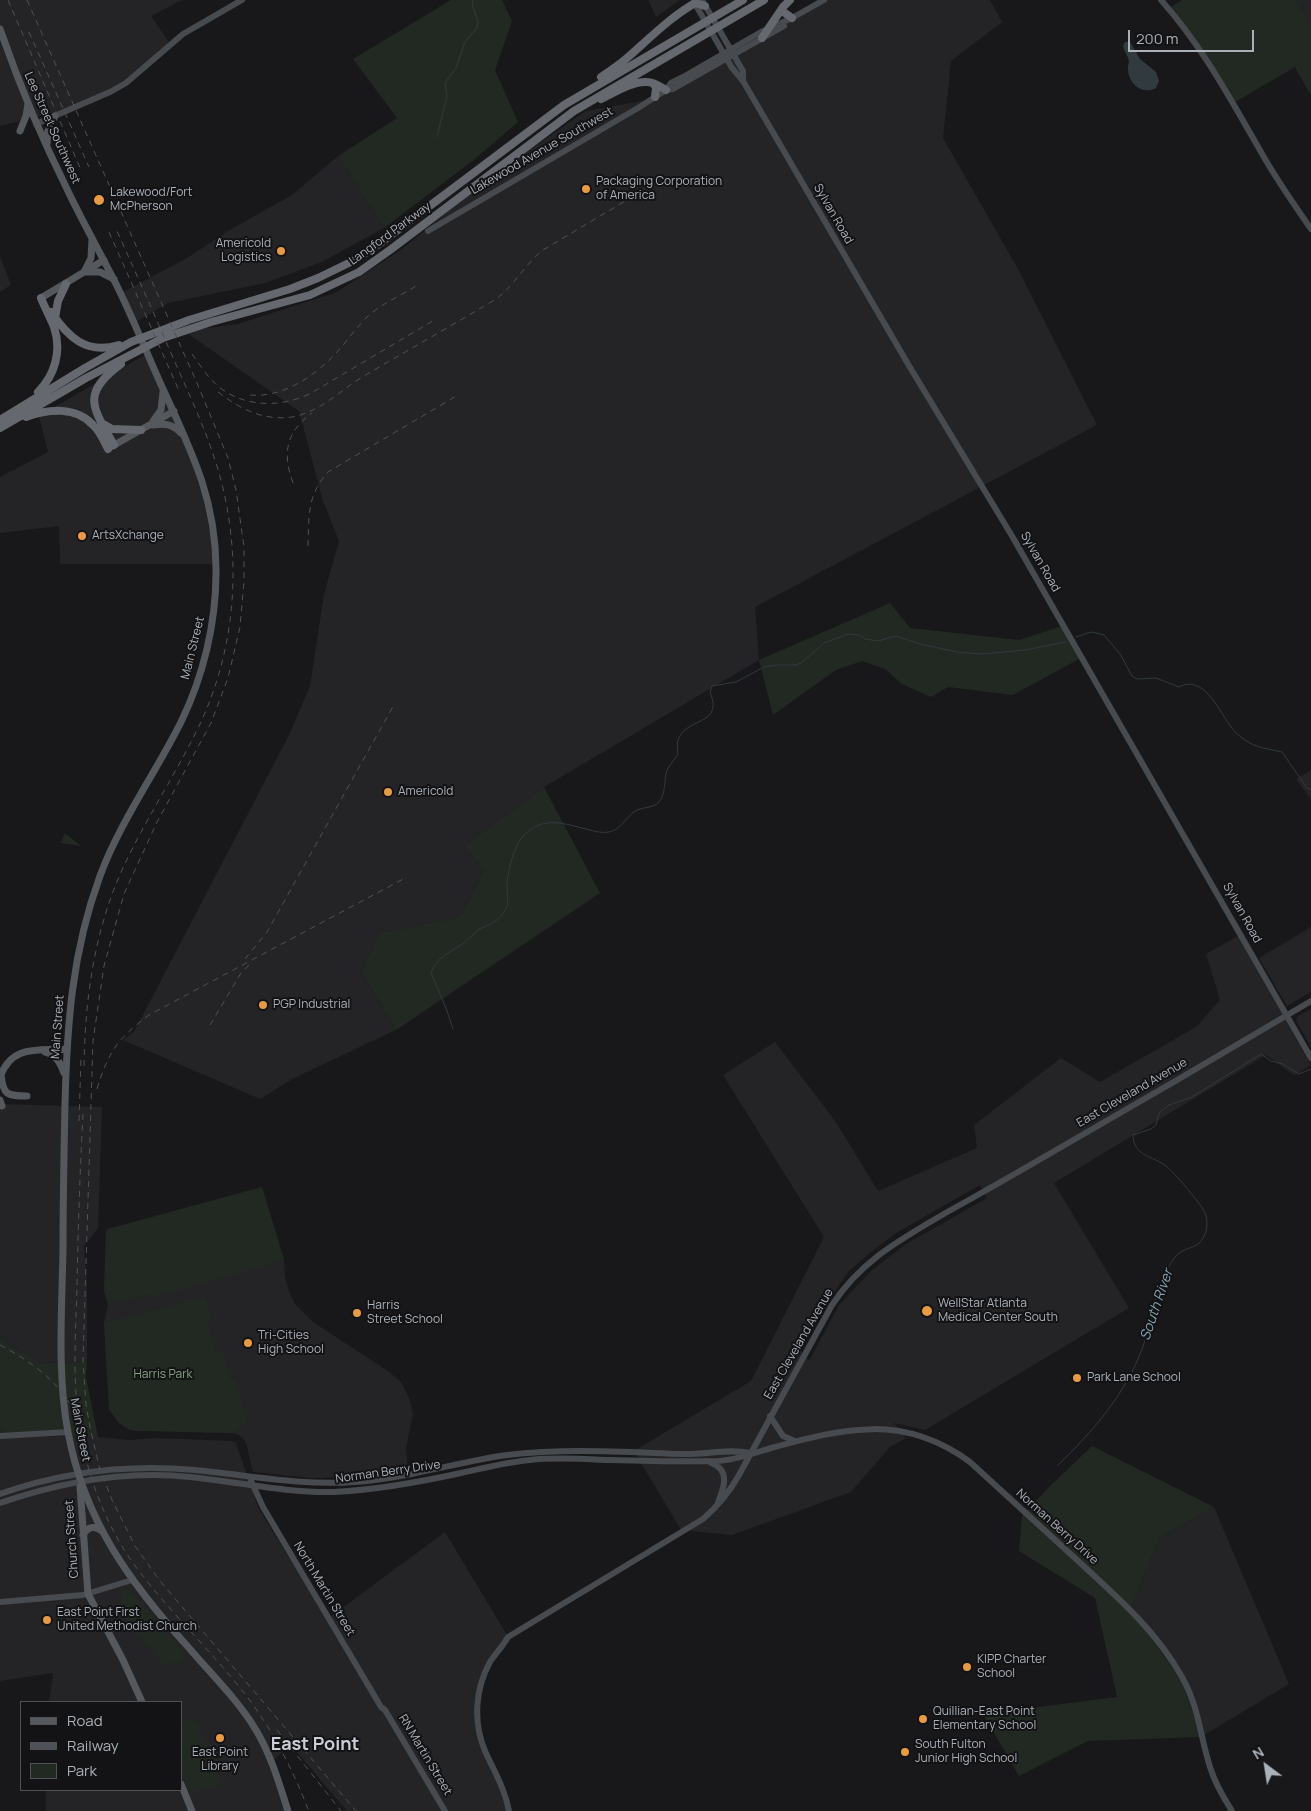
<!DOCTYPE html>
<html>
<head>
<meta charset="utf-8">
<style>
	body { margin:0 }
	#map { position:relative; width:1311px; height:1811px; overflow:hidden; background:#18181a; font-family:Manrope,sans-serif }
	canvas { display:block }
	.legend { position:absolute; left:20px; top:1701px; width:162px; height:90px; box-sizing:border-box; background:#131315; border:1px solid #505257; margin:0; padding:6px 9px; list-style:none; font-size:15px; color:#abb1b9 }
	.legend li { display:flex; align-items:center; gap:10px; height:25px }
	.legend b { width:25px; border:1px solid #505257 }
	.north { position:absolute; left:1241px; top:1741px; width:50px; height:50px; -webkit-text-stroke:4px #131315; paint-order:stroke; rotate:329deg; font-size:14px; font-weight:700; line-height:20px; text-align:center; color:#abb1b9 }
	.north::after { content:''; display:block; margin:auto; width:18px; height:22px; background:#abb1b9; clip-path:polygon(50% 0,100% 100%,50% 72%,0 100%) }
	.scale { position:absolute; left:1128px; top:30px; width:126px; height:22px; box-sizing:border-box; border:2px solid #abb1b9; border-top:0; padding-left:6px; font-size:15px; line-height:18px; white-space:nowrap; color:#abb1b9; -webkit-text-stroke:4px #131315; paint-order:stroke }
</style>
</head>
<body>
<div id="map">
<canvas width="1311" height="1811"></canvas>
<ul class="legend">
<li><b style="height:6px;background:#55585d"></b>Road</li>
<li><b style="height:6px;background:#4e5155"></b>Railway</li>
<li><b style="height:14px;background:#222922"></b>Park</li>
</ul>
<div class="north">N</div>
<div class="scale">200 m</div>
</div>
<script>
const ctx = document.querySelector('canvas').getContext('2d');
ctx.lineJoin = 'round';
function fillPath(path, color) {
  ctx.fillStyle = color;
  ctx.fill(path, 'evenodd');
}
function strokePath(path, color, width, dash) {
  ctx.strokeStyle = color;
  ctx.lineWidth = width;
  ctx.lineCap = dash ? 'butt' : 'round';
  ctx.setLineDash(dash || []);
  ctx.stroke(path);
}
function write(font, color, halo, rows, align = 'center') {
  ctx.font = font + ' Manrope,sans-serif';
  ctx.lineWidth = 4;
  ctx.setLineDash([]);
  ctx.textBaseline = 'middle';
  ctx.strokeStyle = halo;
  ctx.fillStyle = color;
  for (const [text, x, y, turn = 0] of rows) {
    ctx.save();
    ctx.translate(x, y);
    ctx.rotate((+turn || 0) * Math.PI / 180);
    ctx.textAlign = isNaN(turn) ? turn : align;
    if (halo) ctx.strokeText(text, 0, 0);
    ctx.fillText(text, 0, 0);
    ctx.restore();
  }
}
fillPath(new Path2D(`
	M0,0h182l-31,16 20,29 -28,25 -50,33 -93,23z
	M648,0h32l-24,17z
	M827,0h163l12,22 -51,39 -8,77 75,131 79,156 -342,182 4,53 -215,127 -80,59 20,24 -24,47 -81,16 -18,39 35,58 -102,48 -34,21 -137,-59 11,-8 156,-299 20,-47 14,-92 15,-53 -16,-40 -24,-90 -115,-80 54,-7 99,-32 65,-43 81,-67 103,-71 72,-13z
	M1296,0h15v25z
	M338,156l46,72 -62,34 -57,21 -97,20 -32,19 -15,-29 66,-35 41,-27 64,-36z
	M0,256l11,29 -11,7z
	M150,352l32,72 23,82 10,58h-155l-1,-38 -59,7v-56l48,-25 -9,-36z
	M1311,770v29l-15,-20z
	M1311,927v65l-24,14 -28,-48z
	M1238,936l73,129 -17,10 -28,-20 -212,128 75,125 -204,122 -31,-7 12,15 -16,9 -39,45 -119,43 -51,-5 -47,-79 117,-70 73,-144 -101,-162 52,-33 61,80 42,69 99,-43 -3,-23 87,-67 39,24 96,-55 24,-27 -14,-46zM980,1185l7,13 -81,46 -34,26 -33,35 -30,56 -9,-11 16,-31 33,-48 22,-19 25,-19z
	M1311,1009v38l-15,-27 2,-4z
	M0,1104l102,3 -4,121 -14,18 3,37v79l-45,1 -42,-24z
	M262,1187l22,73 1,17 5,17 5,10 18,18 75,49 13,11 8,16 4,15 -7,35 2,22 -48,7 -50,1 -57,-6 -7,-29 -4,-6 -7,-4 -105,-3 -11,-7 -10,-14 -5,-86 4,-19 -4,-13 2,-59 2,-3z
	M0,1426l9,10 89,1 31,3 27,-2 76,3 4,2 22,64 26,43 46,67 115,-85 62,103 -26,48 -3,37 5,30 26,61h-162l-57,-67 -16,16 13,51h-241v-21h135v-88h-132l4,-29 -53,8z
	M1214,1507l75,177 -88,53 -70,-128 28,-71z`), '#242426');
fillPath(new Path2D(`
	M451,0h51l10,21 -17,49 23,52 -43,37 -91,69 -46,-72 59,-38 -44,-59z
	M1182,0h114l15,25v71l-16,-29 -60,35 -64,-95z
	M890,603l20,25 109,12 43,-14 19,32 -68,37 -65,-8 -17,10 -29,-13 -17,-15 -23,-8 -26,9 -63,45 -14,-55z
	M544,787l56,106 -204,137 -35,-58 18,-39 81,-16 24,-47 -20,-24z
	M65,833l16,13 -20,-3z
	M262,1187l22,73 -130,37 -4,-3 -42,10 -4,-13 2,-59 2,-3z
	M205,1297l7,24 -5,2 8,30 8,-2 7,29 5,-1 12,45 -8,3 -4,6 -97,-2 -8,-1 -11,-7 -10,-14 -5,-86z
	M0,1339l42,24 45,-1 -1,15 12,60 -89,-1 -9,-10z
	M1092,1446l122,61 -55,31 -28,71 50,73 20,55 -113,4 -69,35 -36,-62 134,-17 -22,-99 -76,-47 3,-35 28,-30z
	M121,1589l8,1 55,62v4l-9,7 -12,1 -43,-50 2,-10z
	M191,1718l24,39 -5,3 12,24 -31,9 -10,-21v-50z`), '#222922');
fillPath(new Path2D(`
	M1125,42h5l10,17 16,13 3,9 -3,7c-13,7 -27,-3 -28,-18 -1,-3 1,-6 1,-9 -1,-5 -5,-10 -6,-15z`), '#303a3f');
strokePath(new Path2D(`
	M437,137l10,-41 -2,-13 11,-15 9,-26 12,-14 1,-6 -6,-18 1,-4
	M1076,637l15,-5 13,3 16,19 12,22 5,3 19,-1 23,9c24,-13 39,22 50,37 4,7 10,12 16,16 11,8 24,9 37,12l25,36 4,2
	M453,1029l-7,-21 -15,-35c4,-15 21,-22 33,-30 5,-4 9,-9 14,-13 6,-4 14,-5 20,-11 15,-14 8,-21 9,-38 2,-14 8,-39 19,-48 20,-18 42,-8 64,-3 6,2 13,3 19,2 13,-3 16,-14 26,-21 7,-4 19,-3 24,-9 7,-8 5,-23 8,-32 3,-6 8,-11 11,-16 -8,-41 49,-22 32,-62l2,-6 24,-4 28,-15 12,-2h19l6,-2 23,-20 24,-9 12,1 5,4 13,2 18,-5 24,8 37,8 25,2 43,-4 41,-8
	M1058,1465c34,-33 67,-70 84,-116 10,-26 12,-55 25,-79 4,-7 7,-14 14,-18 5,-4 12,-4 17,-8 9,-8 11,-21 7,-31 -3,-8 -32,-42 -39,-47 -13,-10 -33,-10 -33,-31l18,-6 5,-4 3,-12 10,-8 23,-8 69,-43 10,7 12,3 16,10 12,-5`), '#303a3f', 1);
strokePath(new Path2D(`
	M702,0l41,71v10
	M1161,0c43,48 72,104 104,159 14,24 30,47 46,70
	M694,2l38,66 11,13 165,283 104,172 299,522
	M666,90l7,-1 111,-63
	M36,124l74,-32 16,-9 57,-49 59,-34
	M428,231l210,-123 28,-18 5,-7 12,-6 78,-45 31,-14 32,-18
	M770,1416l13,20 12,5
	M0,1436l68,-4
	M711,1463c21,7 12,27 6,42
	M251,1481l12,26 118,200 4,3 60,101
	M0,1494c62,-22 129,-30 195,-24 53,5 105,16 159,12 52,-3 102,-20 153,-27 59,-7 116,-3 175,-1 22,1 47,-6 68,-1
	M0,1503c61,-21 126,-33 190,-26 48,5 96,16 144,15 42,-2 86,-10 127,-19 23,-5 46,-11 69,-13 26,-3 52,-1 79,0 36,1 73,2 109,1 18,-1 36,-8 53,-13 74,-20 132,-35 199,14 35,32 71,65 106,97 39,36 80,71 106,118 17,30 18,59 28,90 5,16 13,30 22,44
	M0,1602l83,-7 49,-15
	M509,1811c-4,-22 -15,-40 -24,-60 -12,-29 -10,-62 5,-89 6,-9 13,-16 18,-25l195,-118c15,-13 26,-26 36,-44l93,-170c29,-44 66,-64 110,-90 34,-19 68,-38 102,-58 89,-51 178,-103 267,-156`), '#474a4e', 6);
strokePath(new Path2D(`
	M0,29c19,55 41,108 67,160 15,32 33,63 49,95 17,34 31,70 47,105 29,63 54,113 53,184 0,51 -13,104 -35,149 -26,52 -61,100 -81,154 -28,76 -33,148 -35,228 -1,48 -2,97 -2,145 -1,58 -6,127 5,183 16,88 62,151 121,216 23,27 49,52 67,82 15,25 23,53 32,81
	M20,131l6,-15 2,-12
	M47,144l1,-13 7,-15
	M85,270l6,-12 1,-18
	M86,272h14l14,7
	M41,298l63,-38
	M153,421l8,-11 2,-18
	M153,425c12,-2 19,-1 28,8
	M109,448l65,-37
	M45,1052c11,3 15,10 19,21
	M1,1074c2,21 6,22 26,22
	M0,1077c12,-33 38,-26 67,-28
	M0,1100l2,6
	M80,1487l8,107 35,66 19,42
	M83,1535c5,-9 13,-10 20,-3
	M181,1784l11,27`), '#55585d', 7);
strokePath(new Path2D(`
	M783,7l-1,4 10,7
	M762,38l21,-31 7,-7
	M601,77c9,-6 18,-12 26,-19 22,-19 42,-40 68,-55l10,3
	M654,84l2,4 -1,9
	M601,99c13,-6 31,-18 46,-17 7,0 14,5 19,8
	M51,312c17,25 35,43 68,33
	M55,318l3,-17 8,-17
	M38,392c17,-17 24,-41 16,-65 -4,-10 -9,-19 -13,-29
	M26,417c22,-8 50,-11 67,8 7,6 11,16 15,24
	M0,420l85,-52 46,-26 58,-22 101,-31 28,-11 39,-19 22,-15 185,-139 179,-105
	M103,424l9,5 29,1
	M0,428l86,-50 77,-40 48,-16 99,-27 49,-23 31,-22 184,-139 190,-111
	M114,445c-21,-37 -34,-51 7,-81`), '#65696f', 8);
strokePath(new Path2D(`
	M8,0l73,170
	M27,0l170,383 31,75 8,32 8,57v34l-4,46 -12,51 -17,45 -54,99 -33,72 -20,72 -11,75 -10,319 3,45 4,22 9,39 13,34 23,46 25,35 196,230
	M29,32l60,135
	M109,232l71,161
	M192,354c8,11 16,24 27,33 26,21 65,21 94,5l123,-73
	M218,392c22,17 45,29 74,25 29,-5 48,-27 72,-41 44,-26 89,-51 132,-77 19,-14 29,-35 47,-49l116,-69
	M250,395c33,3 65,-19 87,-43 10,-11 19,-24 30,-35 14,-13 33,-21 49,-31
	M293,483c-11,-30 -7,-51 19,-70
	M308,546c1,-30 -1,-51 20,-74l130,-77
	M245,959l22,-27 128,-229
	M210,1025l31,-52 8,-8
	M84,1066c1,-66 10,-134 38,-196 23,-50 54,-96 78,-146 38,-81 43,-175 16,-261 -11,-35 -27,-69 -42,-103 -19,-44 -38,-87 -58,-131
	M97,1089c11,-37 21,-51 52,-74l258,-138
	M83,1114c-3,57 -5,115 -6,173 -1,39 -4,79 0,119 5,55 24,112 56,157 35,48 79,88 115,135 25,33 45,72 60,111
	M79,1121l2,-63
	M0,1345c30,16 61,37 76,70
	M277,1730l64,81`), '#4e5155', 1, [6, 5]);
for (const [x, y, r, color] of [
	[586,189,5,"#e89b41"],
	[99,200,6,"#e89b41"],
	[281,251,5,"#e89b41"],
	[82,536,5,"#e89b41"],
	[388,792,5,"#e89b41"],
	[263,1005,5,"#e89b41"],
	[927,1311,6,"#e89b41"],
	[357,1313,5,"#e89b41"],
	[248,1343,5,"#e89b41"],
	[1077,1378,5,"#e89b41"],
	[47,1620,5,"#e89b41"],
	[967,1667,5,"#e89b41"],
	[923,1719,5,"#e89b41"],
	[220,1738,5,"#e89b41"],
	[905,1752,5,"#e89b41"]
]) {
  const dot = new Path2D();
  dot.arc(x, y, r, 0, 2 * Math.PI);
  ctx.fillStyle = color;
  ctx.fill(dot);
  strokePath(dot, '#131315', 2);
}
write('12px', '#abb1b9', '#131315', [
	["Lee Street Southwest",52,128,66],
	["Lakewood Avenue Southwest",542,151,-30],
	["Sylvan Road",833,214,60],
	["Langford Parkway",390,234,-36],
	["Sylvan Road",1040,562,60],
	["Main Street",193,648,-76],
	["Sylvan Road",1242,913,61],
	["Main Street",58,1027,-86],
	["East Cleveland Avenue",1132,1093,-30],
	["East Cleveland Avenue",799,1344,-60],
	["Main Street",80,1430,79],
	["Norman Berry Drive",388,1472,-8],
	["Norman Berry Drive",1057,1527,42],
	["Church Street",72,1539,-94],
	["North Martin Street",324,1589,59],
	["RN Martin Street",425,1755,59]
]);
write('12px', '#abb1b9', '#131315', [
	["Packaging Corporation",596,182],
	["of America",596,196],
	["Lakewood/Fort",110,193],
	["McPherson",110,207],
	["Americold",271,244,"right"],
	["Logistics",271,258,"right"],
	["ArtsXchange",92,536],
	["Americold",398,792],
	["PGP Industrial",273,1005],
	["WellStar Atlanta",938,1304],
	["Medical Center South",938,1318],
	["Harris",367,1306],
	["Street School",367,1320],
	["Tri-Cities",258,1336],
	["High School",258,1350],
	["Park Lane School",1087,1378],
	["East Point First",57,1613],
	["United Methodist Church",57,1627],
	["KIPP Charter",977,1660],
	["School",977,1674],
	["Quillian-East Point",933,1712],
	["Elementary School",933,1726],
	["South Fulton",915,1745],
	["Junior High School",915,1759],
	["East Point",220,1753,"center"],
	["Library",220,1767,"center"]
], 'left');
write('12px', '#85a283', '#131315', [
	["Harris Park",163,1375]
]);
write('italic 14px', '#84a2b1', '#131315', [
	["South River",1157,1305,-71]
]);
write('bold 18px', '#cbcfd5', '#131315', [
	["East Point",315,1745]
]);
</script>
</body>
</html>
